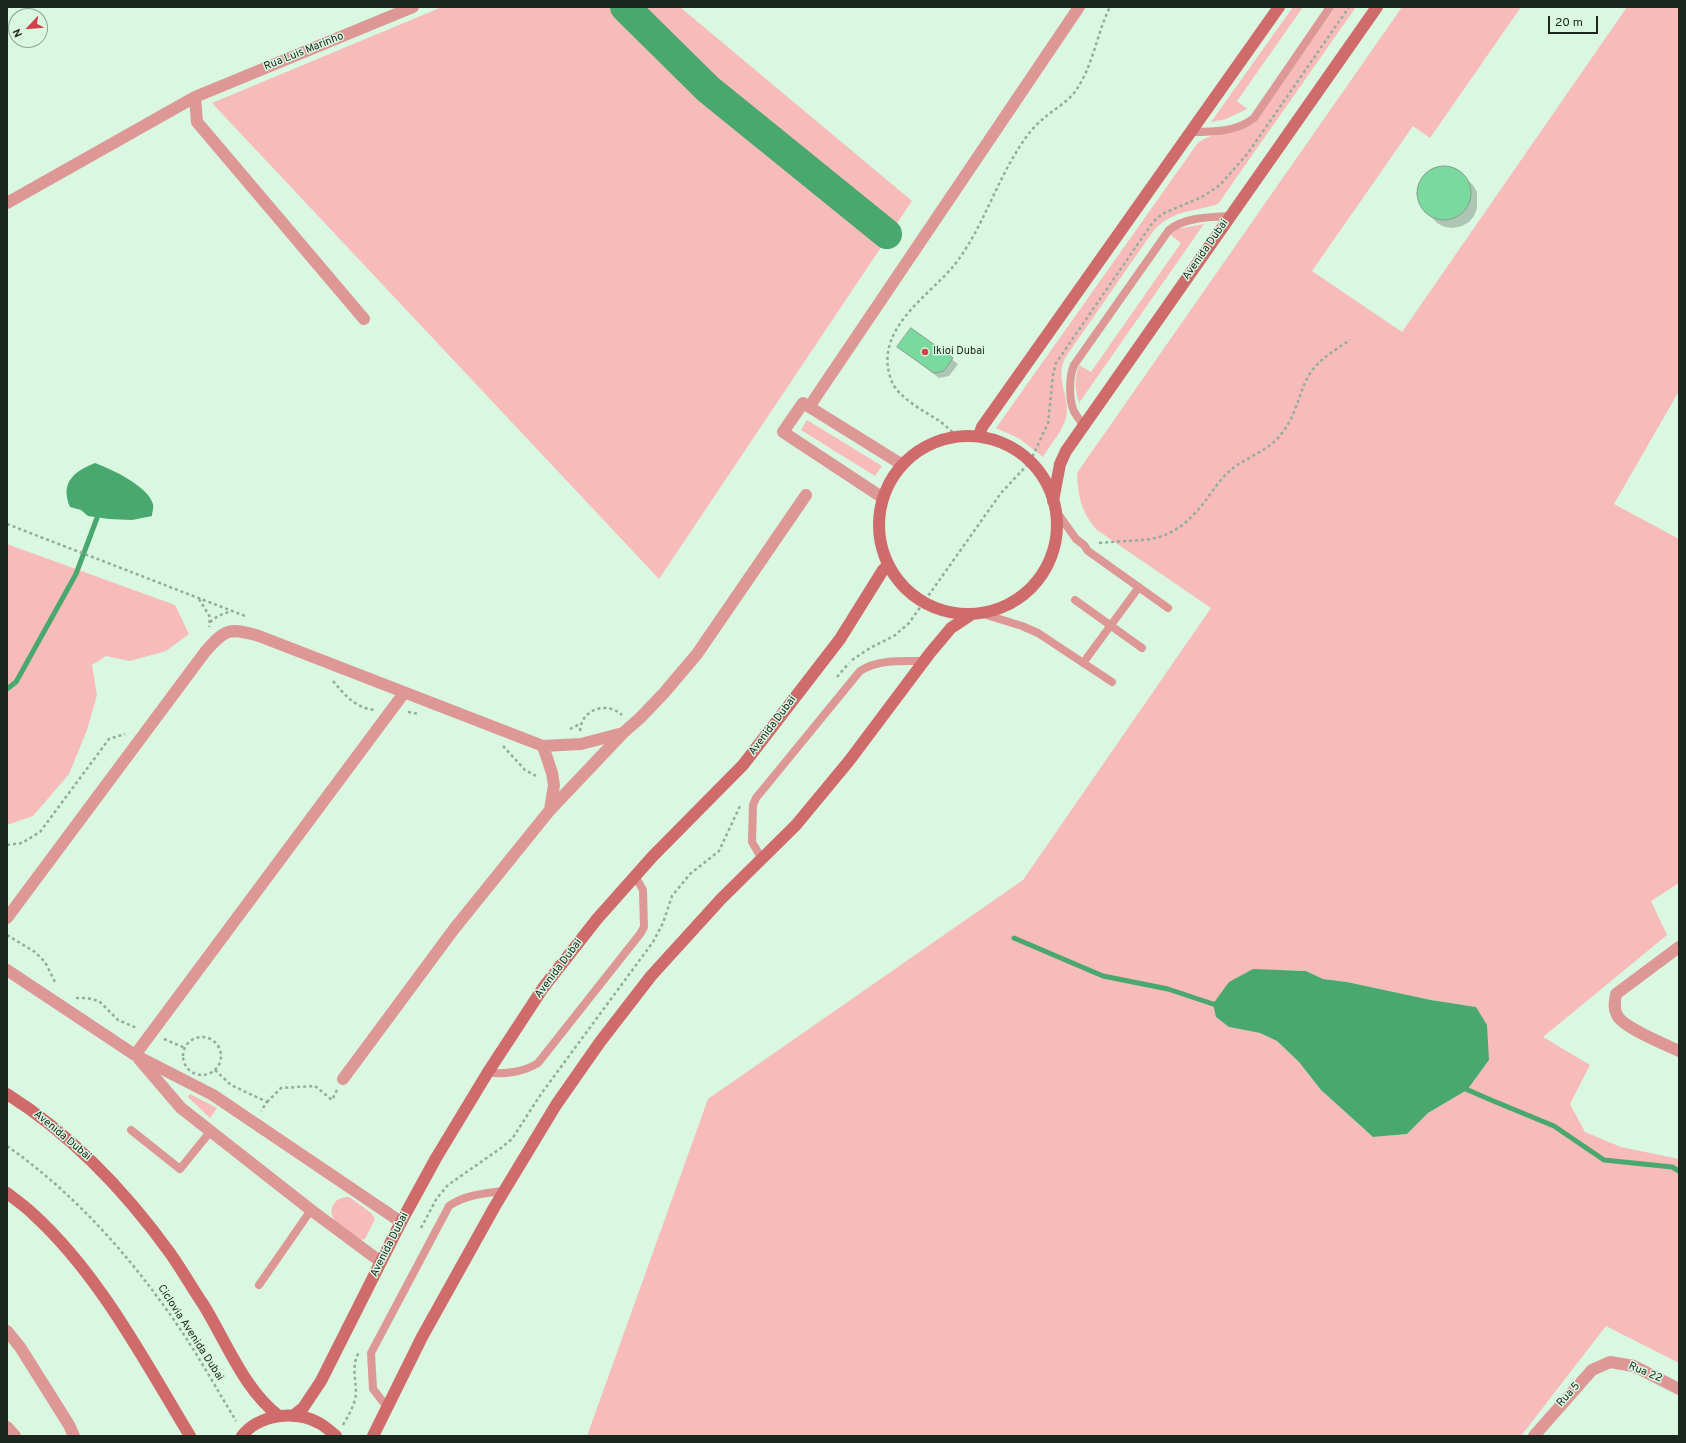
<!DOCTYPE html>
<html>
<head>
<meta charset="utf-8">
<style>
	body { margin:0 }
	#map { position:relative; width:1686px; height:1443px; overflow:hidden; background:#d9f7e1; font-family:Overpass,sans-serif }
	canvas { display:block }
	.frame { position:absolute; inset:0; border:8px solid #1b261e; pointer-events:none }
	.north { position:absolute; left:8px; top:8px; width:40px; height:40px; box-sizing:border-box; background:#d9f7e1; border:1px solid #8da393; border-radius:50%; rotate:244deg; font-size:11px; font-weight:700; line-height:16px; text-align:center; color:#1b261e }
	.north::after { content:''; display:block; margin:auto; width:14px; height:18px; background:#d14149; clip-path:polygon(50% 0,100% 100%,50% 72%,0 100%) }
	.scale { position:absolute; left:1548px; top:16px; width:50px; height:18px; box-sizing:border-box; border:2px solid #1b261e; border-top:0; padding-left:5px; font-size:12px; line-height:14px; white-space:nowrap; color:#1b261e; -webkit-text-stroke:3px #d9f7e1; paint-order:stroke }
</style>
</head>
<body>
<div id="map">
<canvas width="1686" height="1443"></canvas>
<div class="frame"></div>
<div class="north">N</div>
<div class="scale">20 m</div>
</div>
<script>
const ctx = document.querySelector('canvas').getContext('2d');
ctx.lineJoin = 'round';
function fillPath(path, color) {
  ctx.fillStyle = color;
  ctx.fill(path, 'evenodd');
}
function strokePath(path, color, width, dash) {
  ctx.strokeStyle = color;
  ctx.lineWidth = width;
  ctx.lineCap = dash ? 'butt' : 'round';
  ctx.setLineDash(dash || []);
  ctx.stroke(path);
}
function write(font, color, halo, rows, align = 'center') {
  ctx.font = font + ' Overpass,sans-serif';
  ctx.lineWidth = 3;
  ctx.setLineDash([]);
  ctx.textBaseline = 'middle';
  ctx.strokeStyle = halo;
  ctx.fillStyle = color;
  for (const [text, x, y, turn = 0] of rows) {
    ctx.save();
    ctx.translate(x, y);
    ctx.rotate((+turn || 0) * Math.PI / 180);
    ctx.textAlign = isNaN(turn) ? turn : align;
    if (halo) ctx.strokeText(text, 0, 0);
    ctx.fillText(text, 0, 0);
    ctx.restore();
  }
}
fillPath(new Path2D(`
	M442,7h238l232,194 -253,378 -447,-476z
	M1293,7h10l-66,94 10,8 -21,10 -15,3z
	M1335,7h21l-138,197c-25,8 -45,6 -64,26l-89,128c-9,19 2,34 2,52 0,17 -16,33 -24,47l-23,-18 -24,-11 201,-284c15,-14 40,-9 58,-22z
	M1402,7h119l-91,131 -17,-12 -101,145 90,61 225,-325h52v384l-65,113 65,35v344l-28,18 16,34 -124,102 47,28 -20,39 15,28 36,15 58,12v204l-73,-37 -85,110h-934l121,-337 315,-219 188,-272 -114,-78c-16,-18 -19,-34 -20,-57zM1281,970l25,1 17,8 24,3 84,18 45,7 11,37 2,16 -22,30 -39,23 -21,21 -34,3 -52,-47 -22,-28 -22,-21 -17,-8 -31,-6z
	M1204,224l-125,179c-4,-13 -5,-25 0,-38l12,7 90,-129 -12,-9 8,-5z
	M807,420l75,46 -7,10 -74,-46z
	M7,544l168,61 14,29 -23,17 -36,10 -24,-5 -14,9 5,30 -10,35 -18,44 -36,42 -26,9z
	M190,1094l27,14 -7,10 -22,-21z
	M349,1197l22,16 4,6 -10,20 -5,1c-10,-7 -35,-19 -27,-35 3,-6 10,-8 16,-8z`), '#f7bcba');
fillPath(new Path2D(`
	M95,463c16,6 53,23 58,41 1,3 -1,9 -1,12l-20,4 -23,-1 -21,-3 -7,-6 -11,-3c-10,-24 3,-35 25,-44z
	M1253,969l53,2 17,8 24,3 84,18 45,7 11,18 2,35 -22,30 -39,23 -21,21 -34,3 -52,-47 -22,-28 -22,-21 -17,-8 -31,-6 -13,-10 -3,-13 16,-22z`), '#48a86e');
fillPath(new Path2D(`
	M1442,167h9l7,4 15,14 4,7v16l-3,8 -5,6 -7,4 -9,2 -8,-1 -8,-4 -15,-16 -4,-8v-9l2,-9 5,-7 8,-5z
	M911,329l47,35 -9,12 -10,2 -41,-31z`), '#0003');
strokePath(new Path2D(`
	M7,689l9,-7 60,-108 21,-56
	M1014,938l89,38 65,13 45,15 6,1
	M1461,1087l30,13 63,26 50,34 68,7 7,4`), '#48a86e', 5);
strokePath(new Path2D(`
	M625,7l83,82 179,145`), '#48a86e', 30);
const building = new Path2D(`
	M1417 193a27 27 0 1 1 54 0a27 27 0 1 1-54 0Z
	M911,328l42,30 -9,13 -10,2 -37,-26z`);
fillPath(building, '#7ad99c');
strokePath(building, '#849f8c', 1);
strokePath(new Path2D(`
	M957,436c-6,-5 -12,-11 -19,-16 -13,-8 -40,-23 -46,-38 -2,-4 -3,-10 -4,-14 -6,-42 38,-71 63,-99 29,-34 42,-80 66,-118 7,-12 16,-24 27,-33 9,-8 22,-15 30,-25 19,-25 22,-58 36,-86
	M7,524l238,92
	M1099,543c47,-5 69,4 103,-38 10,-12 18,-27 31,-37 16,-12 37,-18 49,-35 15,-19 16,-39 27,-58 10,-16 26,-25 41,-35
	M199,599l11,18 -1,10
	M210,622l8,-6 13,-5
	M852,660l18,-12 24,-12 15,-13 92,-130 29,-31 18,-39 5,-48 3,-12 97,-141 9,-8 40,-17 18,-12 28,-32 101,-146
	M837,677l12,-14
	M333,681c12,14 22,27 42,29
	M408,712l11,2
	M570,729l10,-5
	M580,731c1,-22 27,-30 42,-16
	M503,746l22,24 13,7
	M7,845l15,-2 18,-11 69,-93 16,-5
	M7,935l28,17 10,10 11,22
	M76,998h11l12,3 19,19 19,8
	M183 1056a19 19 0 1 1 38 0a19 19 0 1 1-38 0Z
	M164,1039l21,9
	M215,1070l16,15 36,17 -6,9
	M267,1102l14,-14 34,-2 17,14 5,-10
	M7,1146c66,46 121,108 167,174 23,33 42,68 62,101
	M421,1228l16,-30 11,-13 53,-37 11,-9 29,-45 112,-152 10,-19 9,-27 18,-22 29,-23 21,-45
	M343,1425c6,-11 12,-20 13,-32 0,-15 -5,-27 3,-41`), '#95ac9b', 2.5, [3, 3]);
strokePath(new Path2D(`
	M1191,132c21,0 46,0 63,-14l76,-111
	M1084,426c-3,-5 -9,-11 -11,-17 -4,-11 -4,-33 1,-44l95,-135c16,-13 41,-13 62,-14
	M1054,508l22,31 8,6 4,6 80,57
	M1075,600l67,48
	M980,613l42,13 16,7 74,49
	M1083,663l56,-76
	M762,859l-10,-17 1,-37 3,-7 104,-127c18,-12 43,-10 64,-10
	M488,1072c16,3 36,0 50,-9l102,-129 4,-7 -1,-37 -8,-14
	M131,1130l49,39 30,-37
	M259,1285l52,-75
	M387,1407l-14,-18 -2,-36 78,-147c15,-11 37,-13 55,-15`), '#dd9896', 8);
strokePath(new Path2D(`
	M195,97l2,25 167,197
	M7,203l188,-106 218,-90
	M809,407l270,-400
	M883,498l-100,-66 20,-29 98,61
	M550,810l72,-76
	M7,918l198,-266c20,-23 24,-25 54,-16l284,110
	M1679,947l-63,47c-1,7 -3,14 1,21 6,13 48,29 62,36
	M7,970l128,85 78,40 188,127
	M135,1055l269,-362
	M139,1059l42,49 130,102 70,52
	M343,1079l111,-150 96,-119 4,-25 -2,-12 -9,-27 38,-2 42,-11 17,-15 24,-25 33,-39 109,-159
	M7,1331l13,16 49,78 5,11
	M7,1427l8,9
	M1534,1436l58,-66 18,-8 24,4 45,23`), '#dd9896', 12);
strokePath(new Path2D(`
	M979,436l3,-9 297,-420
	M879 525a89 89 0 1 1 178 0a89 89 0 1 1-178 0Z
	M1053,501l7,-37 6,-13 311,-444
	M7,1094c65,41 119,98 163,159 12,17 22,35 33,51 23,37 41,86 76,112
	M7,1193c9,7 18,13 26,21 66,60 111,146 157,222
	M293,1416l10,-8 18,-27 80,-159 35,-64 52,-86 55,-84 54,-69 56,-63 90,-91 97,-126 43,-69 5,-5
	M242,1436c17,-22 54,-26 77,-13 6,3 12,9 17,13
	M373,1436l49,-99 73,-131 61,-101 44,-63 51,-66 70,-77 75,-74 53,-64 81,-108 21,-25 21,-14`), '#cf6b6b', 12);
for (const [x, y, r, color] of [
	[925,352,4,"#d14149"]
]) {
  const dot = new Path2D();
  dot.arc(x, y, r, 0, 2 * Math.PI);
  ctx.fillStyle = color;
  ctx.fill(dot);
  strokePath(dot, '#d9f7e1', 1.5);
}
write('11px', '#1b261e', '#d9f7e1', [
	["Rua Luis Marinho",304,52,-22],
	["Avenida Dubai",1206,250,-55],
	["Avenida Dubai",773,726,-53],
	["Avenida Dubai",559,969,-53],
	["Avenida Dubai",62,1136,40],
	["Avenida Dubai",390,1245,-63],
	["Ciclovia Avenida Dubai",190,1333,57],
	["Rua 22",1645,1373,23],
	["Rua 5",1569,1395,-48]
]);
write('11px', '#1b261e', '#d9f7e1', [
	["Ikioi Dubai",933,352]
], 'left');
</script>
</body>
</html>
